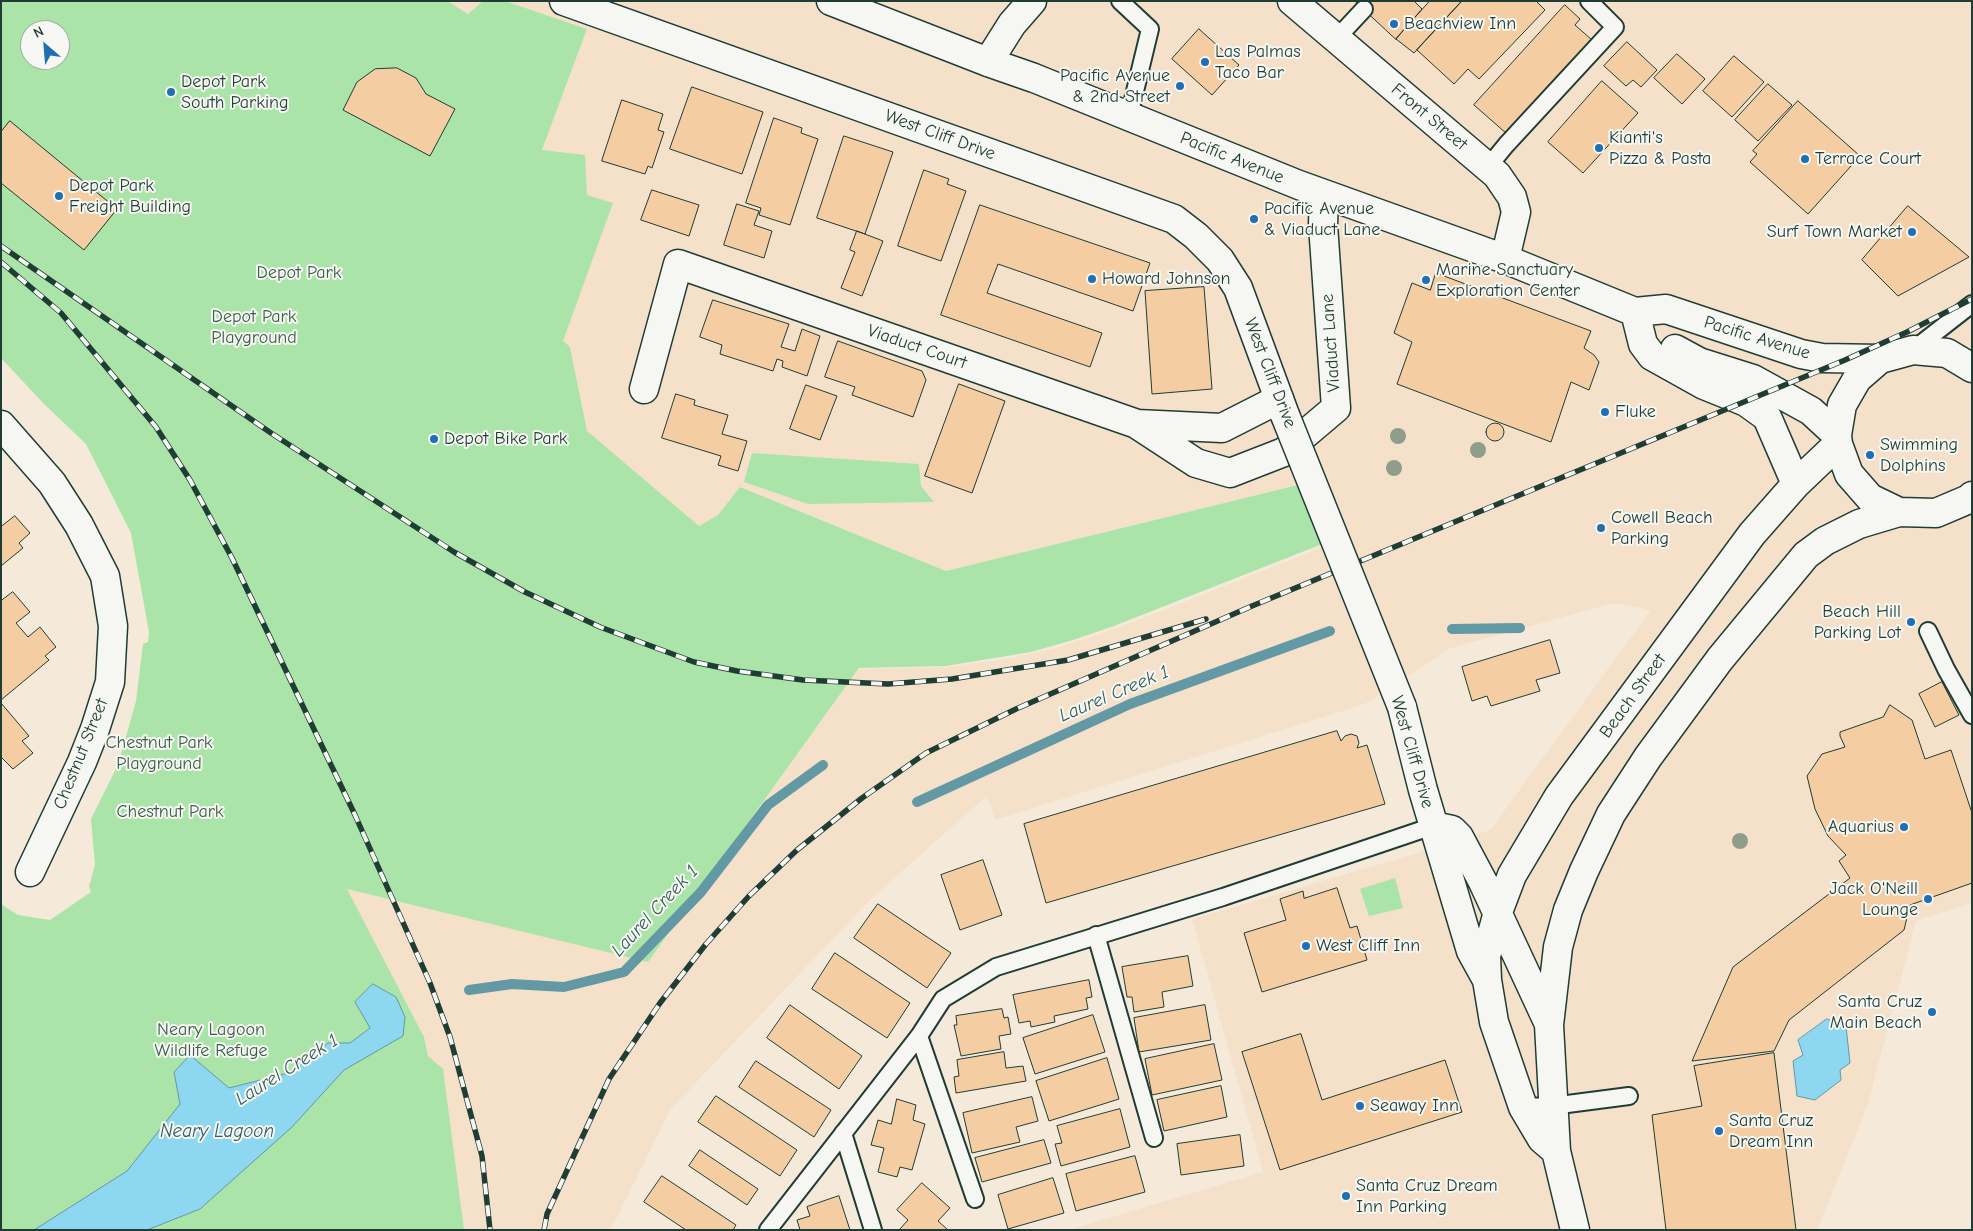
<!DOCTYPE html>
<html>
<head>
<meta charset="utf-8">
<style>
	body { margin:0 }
	#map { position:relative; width:1973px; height:1231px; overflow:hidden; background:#f5eada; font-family:"Comic Neue",sans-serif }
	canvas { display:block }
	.frame { position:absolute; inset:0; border:2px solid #1f3d34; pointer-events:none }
	.north { position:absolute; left:20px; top:20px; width:50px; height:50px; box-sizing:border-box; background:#f6f6f2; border:1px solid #a0aca6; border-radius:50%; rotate:333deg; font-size:14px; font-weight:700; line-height:20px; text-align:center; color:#1f3d34 }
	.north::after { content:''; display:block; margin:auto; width:18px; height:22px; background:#1f6fb2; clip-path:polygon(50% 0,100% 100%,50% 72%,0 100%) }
</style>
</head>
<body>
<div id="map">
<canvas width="1973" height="1231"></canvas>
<div class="frame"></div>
<div class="north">N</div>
</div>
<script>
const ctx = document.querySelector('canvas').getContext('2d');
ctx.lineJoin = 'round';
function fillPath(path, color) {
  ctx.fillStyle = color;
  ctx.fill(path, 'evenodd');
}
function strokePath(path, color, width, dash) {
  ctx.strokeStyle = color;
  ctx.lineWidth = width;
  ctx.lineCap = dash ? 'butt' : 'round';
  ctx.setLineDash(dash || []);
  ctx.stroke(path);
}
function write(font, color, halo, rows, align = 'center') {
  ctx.font = font + ' "Comic Neue",sans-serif';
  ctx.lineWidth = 4;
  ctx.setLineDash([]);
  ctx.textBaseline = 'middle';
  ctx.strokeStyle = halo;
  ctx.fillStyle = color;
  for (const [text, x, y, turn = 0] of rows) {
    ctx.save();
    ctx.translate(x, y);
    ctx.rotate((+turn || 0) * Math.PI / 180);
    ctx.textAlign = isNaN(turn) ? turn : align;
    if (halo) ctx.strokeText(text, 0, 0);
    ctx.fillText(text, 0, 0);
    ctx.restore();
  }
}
fillPath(new Path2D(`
	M449,1h34l-14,13z
	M505,1h1467v902l-56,18 -48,183 -51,126h-749l195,-58 -71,-253 219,-64 79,-25 161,-220 -37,-7 -163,45 -86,56 -370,116 -8,-24 -115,102 -202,212 -59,120h-152l-112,-341 301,72 211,-292 87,-2 60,-8 50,-11 64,-21 210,-83 -12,-64 -372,91 -206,-84 -21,28 -20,11 -113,-95 -24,-91 51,-137 -26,-7 -3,-40 -42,-5 45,-122z`), '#f5e1ca');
fillPath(new Path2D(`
	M1,1h447l20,13 15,-13h22l82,28 -45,121 43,5 2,40 26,8 -50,138 7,6 17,84 112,95 19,-11 22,-28 206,84 356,-87 28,57 -216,85 -41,14 -42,12 -85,14 -87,2 -211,294 -301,-73 77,148 4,19 15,13 21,161h-463v-326l17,11 32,5 41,-28 -2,-6 6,-21 -4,-46 23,-46 8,-22 14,-50 7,-57 5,-2 1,-10 -18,-99 -45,-89 -43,-41 -42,-45zM30,30h30v30h-30z
	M752,453l167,11 2,22 13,16 -126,2 -64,-22z
	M1395,878l8,30 -34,8 -9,-27z`), '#abe4a8');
const water = new Path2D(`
	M373,984l23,13 9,20 -2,19 -59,34 -52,57 -92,82 -53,21h-113l93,-59 53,-67 -6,-32 16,-17 39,33 63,-16 36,-29h22l20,-15 -15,-26z
	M1827,1019l19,7 4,37 -10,7 1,10 -26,20 -18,-4 -4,-35 10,-6 -5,-15z`);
fillPath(water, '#8ed7f0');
strokePath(water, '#6299a5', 1);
strokePath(new Path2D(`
	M1452,629l68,-1
	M917,802l213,-98 200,-73
	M469,990l43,-6 52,3 60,-15 77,-80 67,-87 55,-40`), '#6299a5', 10);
const building = new Path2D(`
	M1355,1h59l8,8 -26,30z
	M1430,1h32l-48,52 -18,-14z
	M1462,1h74l9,9 -66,69 -11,-10 -14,15 -37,-34z
	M1565,5l15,14 -5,6 17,15 -85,94 -33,-29z
	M1199,29l40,36 -27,30 -40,-36z
	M1627,42l30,28 -16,17 -8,-7 -7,6 -22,-20z
	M1677,54l28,25 -23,25 -28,-26z
	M1734,56l30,26 -32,35 -29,-26z
	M397,68l19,10 10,16 29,15 -25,47 -87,-46 14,-28 18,-13z
	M1602,81l36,32 -55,60 -35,-31z
	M1768,84l24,21 -34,36 -23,-21z
	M692,87l71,25 -21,62 -72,-25z
	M622,100l41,14 -5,16 6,2 -12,36 -4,-2 -3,8 -43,-13z
	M1798,101l62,55 -52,58 -58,-52 7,-8 -4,-3z
	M774,118l28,10 -1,5 17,6 -28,86 -31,-10 2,-7 -15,-5z
	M10,121l107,88 -33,41 -83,-67v-51z
	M844,136l49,16 -28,82 -48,-16z
	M924,170l25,9 -2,5 19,7 -25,70 -43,-15z
	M652,190l47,15 -10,31 -48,-16z
	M737,204l22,7 -5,14 18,6 -8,27 -40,-13z
	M980,205l170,58 -17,48 -135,-47 -11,29 115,40 -12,34 -149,-52z
	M1908,206l61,51 -71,39 -36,-36z
	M857,231l26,10 -21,55 -21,-8 14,-36 -5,-2z
	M1436,273l155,58 -7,17 10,7 5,7 -10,28 -18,-8 -20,60 -154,-58 15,-42 -18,-9 18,-50 18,7z
	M1204,287l8,102 -60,5 -7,-103z
	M713,300l76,24 -8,23 14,4 7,-22 18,7 -13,40 -25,-9 1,-6 -6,-2 -4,12 -53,-17 2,-9 -22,-8z
	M838,341l84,30 4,9 -13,37 -61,-22 3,-8 -30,-10z
	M959,384l46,17 -33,92 -47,-17z
	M806,385l31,11 -17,44 -30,-11z
	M676,394l19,6 -1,5 34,10 -6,19 25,7 -9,30 -20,-6 3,-9 -59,-18z
	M1486 432a9 9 0 1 1 18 0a9 9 0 1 1-18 0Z
	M15,516l15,17 -11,10 4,5 -22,18v-39z
	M13,592l17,20 -14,11 12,14 12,-10 16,20 -11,9 4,4 -48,40v-99z
	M1550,640l10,33 -24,7 4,11 -49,15 -4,-10 -15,5 -10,-34z
	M1942,682l17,33 -24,12 -16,-33z
	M1,703l28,33 -7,5 11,12 -20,16 -12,-12z
	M1890,705l22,15 13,39 26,-9 21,63v70l-62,22 -6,25 -115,90 -15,31 -82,10 41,-94 117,-89 -11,-17 7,-6 -18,-19 -13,-27 -8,-33 15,-22 23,-7 -5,-11v-4l43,-15z
	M1337,731l4,10 4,-5 6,-2 6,2 2,7 -2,5 10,-3 18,59 -339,99 -22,-79z
	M983,860l19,55 -42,15 -19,-55z
	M1337,888l13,40 7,-2 10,34 -105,32 -18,-59 42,-13 -6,-21 23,-8 1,7z
	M878,904l73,49 -24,35 -73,-50z
	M835,953l75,50 -23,35 -75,-49z
	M1188,956l5,30 -31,6 2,15 -30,5 -2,-15h-5l-5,-30z
	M1089,980l3,17 -6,1 2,11 -34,7 1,6 -24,5 -1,-6 -11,2 -6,-28z
	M790,1005l72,51 -23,33 -72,-51z
	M1205,1005l6,35 -72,12 -5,-34z
	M1002,1009l2,9 4,-1 3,17 -12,2 2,13 -40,7 -7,-31h3l-1,-9z
	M1093,1015l12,37 -70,22 -12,-36z
	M1301,1034l21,66 123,-40 17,52 -182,58 -38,-118z
	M1214,1044l8,36 -70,15 -7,-36z
	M1004,1052l2,16 17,-2 3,15 -70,12 -2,-16 5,-1 -2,-16z
	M1774,1053l22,177h-130l-14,-115 50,-9 -8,-40z
	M1107,1058l12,41 -70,22 -13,-40z
	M756,1061l75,49 -17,27 -75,-50z
	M1221,1086l6,31 -63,14 -7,-31z
	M716,1096l81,54 -17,26 -82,-54z
	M1032,1097l6,24 -22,6 4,15 -48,11 -9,-40z
	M897,1099l19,6 -3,15 12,4 -13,46 -12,-3 -3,10 -19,-5 6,-24 -13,-3 7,-25 13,4z
	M1120,1109l10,38 -69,19 -6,-22 7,-1 -5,-17z
	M1240,1135l4,31 -63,9 -4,-31z
	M1044,1140l7,23 -69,19 -7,-24z
	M700,1150l58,39 -11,16 -58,-39z
	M1135,1156l10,36 -69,19 -10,-37z
	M662,1176l74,49 -3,5h-47l-42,-28z
	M1053,1178l11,35 -56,16 -10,-34z
	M922,1183l28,25 -12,13 10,9h-49l9,-10 -11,-10z
	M839,1196l11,34h-50l-3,-10 13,-4 -3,-9z`);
fillPath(building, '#f4cda3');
strokePath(building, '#1f3d34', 1);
const lane = new Path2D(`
	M1120,1l30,28 -21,87
	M1336,39l28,-30
	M1488,167l18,-22 109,-118 -26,-26
	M1913,350l59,-46
	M1928,631l18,38 26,46
	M1096,935l58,203
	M919,1036l56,163
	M1523,1107l29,-1 77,-10
	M843,1133l30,97
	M768,1230l151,-194 24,-37 53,-32 227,-70 210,-71`);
const street = new Path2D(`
	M1292,1l205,174 15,22 4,15 -11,47
	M988,62l24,-38 20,-23
	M644,389l34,-125 459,160 85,4 57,-29
	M1,425l51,58 27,42 26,51 8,50 -3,56 -15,47 -13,33 -52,110
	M1138,425l58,38 34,10 54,-21 52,-44 -13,-183 1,-30`);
const secondary = new Path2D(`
	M564,1l610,218 22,17 24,24 18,28 47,127
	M831,1l157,61 46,16 265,107 206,74 130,53 31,-3 135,45 21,4 58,1
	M1635,312l8,32 9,12 52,29 42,17 21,15 29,67
	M1675,349l24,13 54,17 58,32 26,24
	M1972,368l-25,-15 -34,-3 -33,9 -23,20 -15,26 -5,30 1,9 11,30 21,24 29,14 37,1 33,-14 3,-3
	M1402,707l21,83 48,161 16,29 7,42 29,85 19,32 14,12
	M1433,826l19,4 7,7 24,45 66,142
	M1487,980l-1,-24 12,-44 14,-37 47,-79 193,-262 44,-50 42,-40
	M1575,1230l-19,-79 -7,-126 9,-78 10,-37 16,-39 27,-57 37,-57 72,-98 86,-104 19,-14 34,-17 40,-12`);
strokePath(lane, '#1f3d34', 20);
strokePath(street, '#1f3d34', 31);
strokePath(secondary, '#1f3d34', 31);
strokePath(lane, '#f6f6f2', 16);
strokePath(street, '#f6f6f2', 28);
strokePath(secondary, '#f6f6f2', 28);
const rail = new Path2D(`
	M1,246l270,187 183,119 71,40 75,35 94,35 43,9 66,9 85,4 64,-5 116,-19 138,-41
	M1,262l60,51 95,114 34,53 42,78 123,257 75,168 20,54 32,119 8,74
	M544,1230l3,-16 62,-135 51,-76 46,-59 43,-48 48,-46 65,-52 64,-45 90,-44 236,-103 593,-246 62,-28 65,-33`);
strokePath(rail, '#1f3d34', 5.5);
strokePath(rail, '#f6f6f2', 4, [11]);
const secondaryBridge = new Path2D(`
	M1285,415l117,292`);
strokePath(secondaryBridge, '#1f3d34', 31, []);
strokePath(secondaryBridge, '#f6f6f2', 28);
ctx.fillStyle = '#8f9d8b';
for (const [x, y] of [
	[1398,436],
	[1478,450],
	[1394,468],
	[1740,841]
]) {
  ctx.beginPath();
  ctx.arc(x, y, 8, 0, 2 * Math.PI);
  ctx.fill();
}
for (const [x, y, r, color] of [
	[1394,24,5,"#1f6fb2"],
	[1205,62,5,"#1f6fb2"],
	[1180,86,5,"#1f6fb2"],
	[171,92,5,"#1f6fb2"],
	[1599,148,5,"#1f6fb2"],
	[1805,159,5,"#1f6fb2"],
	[59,196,5,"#1f6fb2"],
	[1254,219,5,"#1f6fb2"],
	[1912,232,5,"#1f6fb2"],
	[1092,279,5,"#1f6fb2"],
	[1426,280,5,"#1f6fb2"],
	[1605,412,5,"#1f6fb2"],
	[434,439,5,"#1f6fb2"],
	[1870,455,5,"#1f6fb2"],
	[1601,528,5,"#1f6fb2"],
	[1911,622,5,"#1f6fb2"],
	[1904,827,5,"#1f6fb2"],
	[1928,899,5,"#1f6fb2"],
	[1306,946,5,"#1f6fb2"],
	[1932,1012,5,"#1f6fb2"],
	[1360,1106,5,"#1f6fb2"],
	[1719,1131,5,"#1f6fb2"],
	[1346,1196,5,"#1f6fb2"]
]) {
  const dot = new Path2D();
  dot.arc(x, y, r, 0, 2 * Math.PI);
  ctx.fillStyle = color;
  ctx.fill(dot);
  strokePath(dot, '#f6f6f2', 2);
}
write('18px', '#1f3d34', '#f6f6f2', [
	["Beachview Inn",1404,24],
	["Las Palmas",1215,52],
	["Taco Bar",1215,73],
	["Pacific Avenue",1170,76,"right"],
	["& 2nd Street",1170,97,"right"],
	["Depot Park",181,82],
	["South Parking",181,103],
	["Kianti's",1609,138],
	["Pizza & Pasta",1609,159],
	["Terrace Court",1815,159],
	["Depot Park",69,186],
	["Freight Building",69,207],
	["Pacific Avenue",1264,209],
	["& Viaduct Lane",1264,230],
	["Surf Town Market",1902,232,"right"],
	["Marine Sanctuary",1436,270],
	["Exploration Center",1436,291],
	["Howard Johnson",1102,279],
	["Fluke",1615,412],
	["Depot Bike Park",444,439],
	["Swimming",1880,445],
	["Dolphins",1880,466],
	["Cowell Beach",1611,518],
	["Parking",1611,539],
	["Beach Hill",1901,612,"right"],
	["Parking Lot",1901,633,"right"],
	["Aquarius",1894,827,"right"],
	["Jack O'Neill",1918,889,"right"],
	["Lounge",1918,910,"right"],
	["West Cliff Inn",1316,946],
	["Santa Cruz",1922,1002,"right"],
	["Main Beach",1922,1023,"right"],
	["Seaway Inn",1370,1106],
	["Santa Cruz",1729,1121],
	["Dream Inn",1729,1142],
	["Santa Cruz Dream",1356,1186],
	["Inn Parking",1356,1207]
], 'left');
write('18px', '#1f3d34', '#f6f6f2', [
	["Front Street",1429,117,40],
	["West Cliff Drive",940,135,20],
	["Pacific Avenue",1232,158,22],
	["Pacific Avenue",1757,338,17],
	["Viaduct Lane",1331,343,-94],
	["Viaduct Court",917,347,19],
	["West Cliff Drive",1270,373,69],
	["Beach Street",1633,696,-54],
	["West Cliff Drive",1412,752,74],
	["Chestnut Street",81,754,-68]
]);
write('18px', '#3b5e4b', '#f6f6f2', [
	["Depot Park",299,273],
	["Depot Park",254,317],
	["Playground",254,338],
	["Chestnut Park",159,743],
	["Playground",159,764],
	["Chestnut Park",170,812],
	["Neary Lagoon",211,1030],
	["Wildlife Refuge",211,1051]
]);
write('italic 19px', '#355c5a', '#f6f6f2', [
	["Laurel Creek 1",1114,694,-23],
	["Laurel Creek 1",655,911,-47],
	["Laurel Creek 1",287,1070,-32],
	["Neary Lagoon",217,1132]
]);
</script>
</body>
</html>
